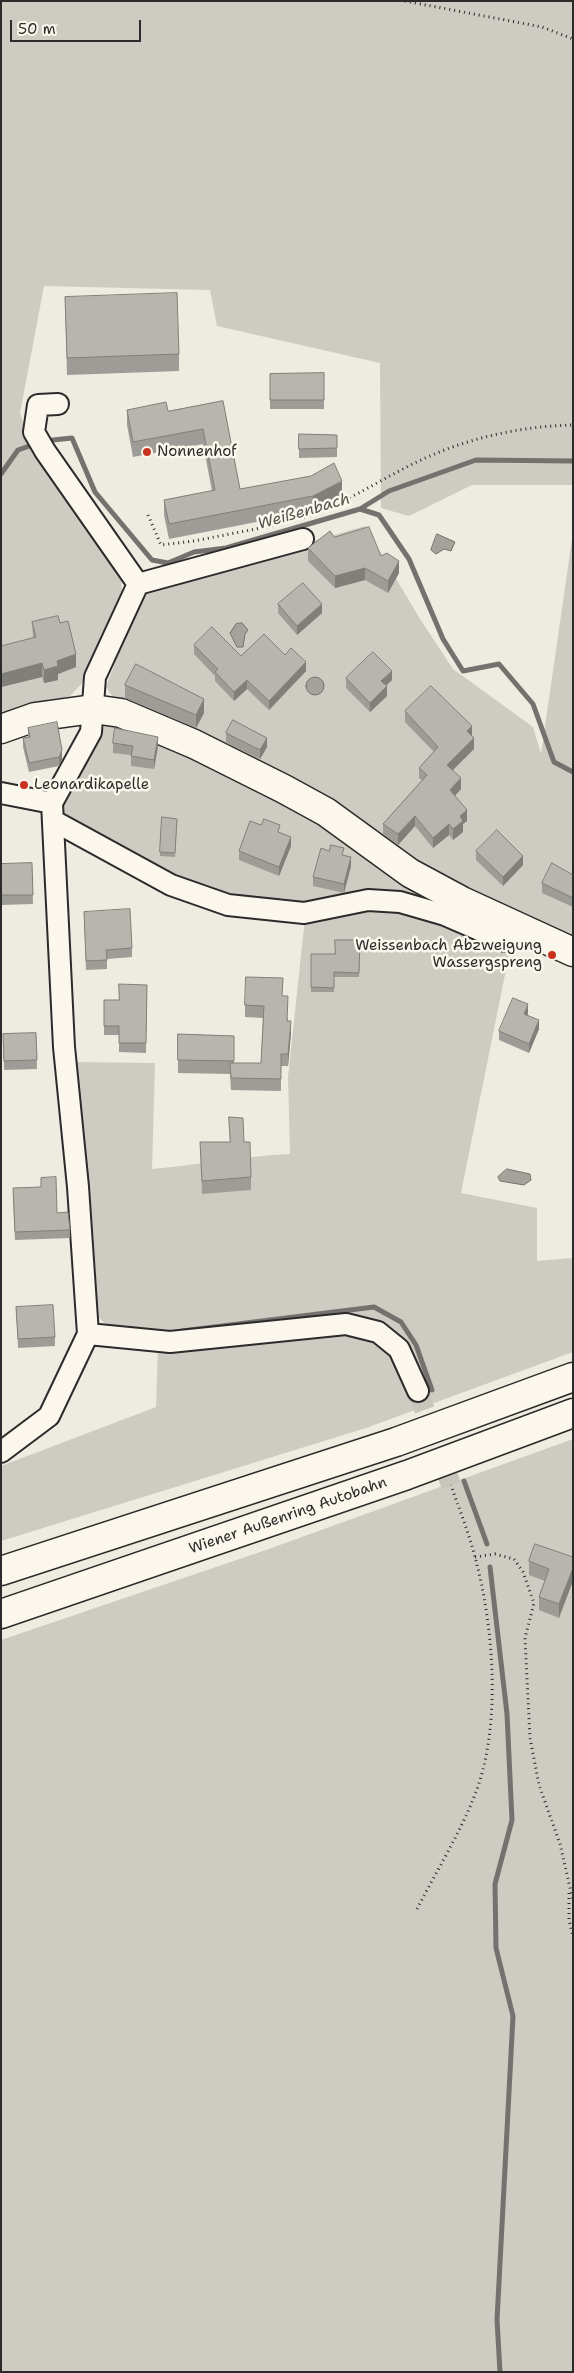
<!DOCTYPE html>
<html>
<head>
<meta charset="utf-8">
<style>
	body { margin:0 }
	#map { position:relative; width:574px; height:2373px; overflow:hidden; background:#eeebe0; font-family:"Shantell Sans",sans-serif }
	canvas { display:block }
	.frame { position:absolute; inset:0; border:2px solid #2b2b2b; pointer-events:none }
	.scale { position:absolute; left:10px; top:20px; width:131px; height:22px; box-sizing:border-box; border:2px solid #2b2b2b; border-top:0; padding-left:6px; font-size:15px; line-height:18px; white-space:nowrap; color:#2b2b2b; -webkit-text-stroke:4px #fbf7ec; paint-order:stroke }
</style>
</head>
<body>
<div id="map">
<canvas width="574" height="2373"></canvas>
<div class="frame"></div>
<div class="scale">50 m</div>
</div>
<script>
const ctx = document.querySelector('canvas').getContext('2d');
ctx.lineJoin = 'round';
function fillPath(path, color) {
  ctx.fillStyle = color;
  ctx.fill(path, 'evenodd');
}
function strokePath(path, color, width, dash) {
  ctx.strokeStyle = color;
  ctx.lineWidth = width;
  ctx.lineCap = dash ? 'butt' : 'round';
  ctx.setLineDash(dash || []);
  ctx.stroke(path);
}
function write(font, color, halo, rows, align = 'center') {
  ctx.font = font + ' "Shantell Sans",sans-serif';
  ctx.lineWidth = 5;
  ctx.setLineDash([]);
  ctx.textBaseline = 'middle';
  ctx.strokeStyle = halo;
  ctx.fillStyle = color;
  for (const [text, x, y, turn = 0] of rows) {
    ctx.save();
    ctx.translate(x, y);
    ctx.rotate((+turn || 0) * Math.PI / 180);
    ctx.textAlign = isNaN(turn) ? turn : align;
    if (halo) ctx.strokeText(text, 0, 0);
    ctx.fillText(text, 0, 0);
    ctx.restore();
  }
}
fillPath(new Path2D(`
	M1,1h572v484h-101l-63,31 -28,-8 -1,-145 -163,-37 -7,-36 -166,-4 -24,127 8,24 93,139 1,16 -36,87 -16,17 -69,20z
	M365,526l55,93 33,50 80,58 8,27 32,-222v408l-99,-42 -359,-198 -9,-13 35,-95z
	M106,724l68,24 142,72 197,115 -52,258 76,15v53l36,-3v94l-207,76 -365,113v-75l155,-59 2,-60 226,-20 -239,10 -35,-9 -13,-12 -23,-233 2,-21 79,1 -3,106c46,-4 92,-13 138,-15l-2,-77 18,-168 -71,-8 -64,-23 -109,-63 -1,-12 19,-37z
	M573,1439v933h-572v-732l265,-90z`), '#cecbc2');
const water = new Path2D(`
	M437,534l18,8 -4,9 -7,-2 -8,5 -5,-4z
	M242,623l6,7 -3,4 -2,13h-6l-7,-14 6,-9z
	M306 686a9 9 0 1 1 18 0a9 9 0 1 1-18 0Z
	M507,1169l23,5 1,6 -7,5 -24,-4 -2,-4z`);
fillPath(water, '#a4a29a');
strokePath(water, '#74726e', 1);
strokePath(new Path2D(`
	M43,441l29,-3 23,54 57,68 16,3 26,-11 32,-4 134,-39 19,6 30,44 34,80 20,32 36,-7 34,40 21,58 19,10
	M1,474l17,-24 17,-6
	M360,509l29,-18 87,-31 97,1
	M182,1331l192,-24 27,15 15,23 16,45
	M464,1481l23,63
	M490,1567l17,147 5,106 -17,64 1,64 17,68 -16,304 3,52`), '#74726e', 5);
strokePath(new Path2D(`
	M418,1391l33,94`), '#c7c5bc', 20, [20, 10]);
const street = new Path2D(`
	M138,584l165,-45
	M1,793l51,10
	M54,821l117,64 57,20 76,8 64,-13 32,2 45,13 60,26
	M88,1334l82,8 176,-18 32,8 21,17 19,42
	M1,1452l48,-36 39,-82 -10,-147 -14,-140 -12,-244 39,-71 4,-55 43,-93 -93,-133 -11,-19 4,-27 20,-1`);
const secondary = new Path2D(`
	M1,729l34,-12 58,-8 28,4 73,31 90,45 42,23 84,61 52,28 111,51`);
const highway = new Path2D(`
	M1,1571l395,-129 177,-65
	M1,1614l406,-139 166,-62`);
strokePath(street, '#2b2b2b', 24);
strokePath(secondary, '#2b2b2b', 31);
strokePath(highway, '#2b2b2b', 31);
strokePath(new Path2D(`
	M405,1l137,26 31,12
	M148,515l13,30 33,-4 87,-17
	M294,520c46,-12 84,-40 127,-60 47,-22 100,-34 152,-35
	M475,1557l20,-3 19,5 9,13 11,31 -9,35 5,100 9,47 21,59 13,57
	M569,1893v27l4,16
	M417,1909c19,-37 42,-74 57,-112 28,-68 20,-170 1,-240 -6,-24 -16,-48 -24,-72`), '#2b2b2b', 3, [1, 4]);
strokePath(street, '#fbf7ec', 20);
strokePath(secondary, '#fbf7ec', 28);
strokePath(highway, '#fbf7ec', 28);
fillPath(new Path2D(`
	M65,297l114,57v17l-112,4z
	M324,373v36h-54v-35z
	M223,401l17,88 102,7 -29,15 -144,28 -5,-24v-15l48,-9 -9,-47 -70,13 -6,-32v-15l41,1z
	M299,434l38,1v22l-38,1z
	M334,537l47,19 18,17 -11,20 -23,-13 -30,8 -27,-27v-13z
	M278,604l44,9 -25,22 -19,-22z
	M32,622l28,1 16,44 -18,7v6l-14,3 -2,-6 -41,10v-41l32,-8z
	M194,645l47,11 44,-1 21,16 -37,39 -22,-21 -13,12 -19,-20v-5l-21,-22z
	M346,678l46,2 -6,6 1,10 -17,16 -24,-24z
	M125,685l79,28 -8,15 -71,-30z
	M405,711l67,25 2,13 -22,21 9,19 -6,6 12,26 -4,3v8l-10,8 -4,-5 -16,13 -18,-22 -17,19 -15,-11v-10l39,-44 -3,-2v-10l15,-16 -29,-30z
	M28,728l34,31 -3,7 -30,6 -6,-25v-9l5,-1z
	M226,733l41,14 -7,12 -34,-16z
	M113,743l45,3 -4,23 -23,-3v-11l-18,-2z
	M177,819l-2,38 -15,-1v-4z
	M280,833l11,13 -12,30 -40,-16v-9z
	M476,851l47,14 -20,21 -27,-26z
	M344,855l7,11 -7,27 -31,-7v-9z
	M32,863l1,41 -32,1v-41z
	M573,875v32l-31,-14v-10z
	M84,912l48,36v9l-25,2v10l-21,1z
	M360,940l-1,37h-25v15h-23v-38h24z
	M147,985l-1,68 -27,-1v-17h-15v-9l15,-26z
	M282,996l9,37 -3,33h-7v25l-50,-1 -1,-16 -52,-1v-39l56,2v27h27l2,-45 -18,-1v-12z
	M528,1013v2l11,14 -10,24 -30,-13v-9z
	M36,1033l1,36 -33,1 -1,-36z
	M229,1117l15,25 7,35v13l-49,4 -2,-52h30z
	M13,1196l44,17 13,17v8l-55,2z
	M16,1307l39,30v9l-37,2z
	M573,1557l-14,61 -20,-8v-13l6,-16 -16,-6v-14z`), '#9e9c96');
fillPath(new Path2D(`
	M342,481v15l-29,15v-15z
	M399,561v12l-11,20v-12z
	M365,568v12l-30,8v-12z
	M322,604v9l-25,22v-9z
	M76,654v13l-18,7v6l-14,3v-13l13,-9z
	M306,662v9l-37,39v-9z
	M42,663v14l-41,10v-13z
	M392,671v9l-11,10v-9z
	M247,680v9l-13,12v-9z
	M387,686v10l-17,16v-9z
	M204,699v14l-8,15v-13z
	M472,726v11l-5,-6z
	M158,737v9l-4,23v-9z
	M267,738v9l-7,12v-9z
	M474,738v11l-27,27v-11z
	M62,750v9l-3,7v-9z
	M461,778v11l-11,12v-11z
	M467,810v11l-4,3v8l-10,8v-11l7,-13z
	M415,816v10l-17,19v-11z
	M449,824v11l-16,13v-10z
	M291,837v9l-12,30v-9z
	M523,856v9l-20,21v-9z
	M351,857v9l-7,27v-9z
	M528,1004v9l-4,10v-9z
	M539,1020v9l-10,24v-9z
	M291,1021v12l-3,33v-12z
	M573,1568v13l-14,37v-14z`), '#817f7a');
const building = new Path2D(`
	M177,293l2,61 -112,4 -2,-61z
	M324,373v27h-54v-26z
	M223,401l17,88 71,-13 23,-13 8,18 -29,15 -144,28 -5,-24 51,-10 -12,-61 -70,13 -6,-32 39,-8 2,9z
	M299,434l38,1v13l-38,1z
	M369,527l12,29 6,-3 12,8 -11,20 -23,-13 -30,8 -27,-28 22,-17 4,6z
	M303,583l19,21 -25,22 -19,-22z
	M58,616l2,7 8,-2 8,33 -19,7 1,5 -14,4 -2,-7 -41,11v-28l35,-9 -4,-15z
	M212,627l29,29 23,-22 21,21 6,-7 15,14 -37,39 -22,-21 -13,12 -19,-20 3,-3 -24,-24z
	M373,652l19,19 -11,10 6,5 -17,17 -24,-25z
	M136,664l68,35 -8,16 -71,-30z
	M431,686l41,40 -5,5 7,7 -27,27 14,13 -11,12 17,20 -7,6 3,5 -10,8 -4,-5 -16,14 -18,-22 -17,18 -15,-10 44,-49 -8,-7 19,-21 -33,-36z
	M233,720l34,18 -7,12 -34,-17z
	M57,722l5,28 -3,7 -30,6 -6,-25 7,-1 -2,-9z
	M115,728l43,9 -4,23 -23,-4 2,-10 -20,-3z
	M162,817l15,2 -2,34 -15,-1z
	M264,819l16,6 -2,7 13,5 -12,30 -40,-16 11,-30 11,4z
	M497,830l26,26 -20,21 -27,-26z
	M331,845l13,3 -2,7 9,2 -7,27 -31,-7 8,-29 8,3z
	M32,863l1,32h-32v-31z
	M552,863l21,12v23l-31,-15z
	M130,909l2,39 -26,2 1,10 -21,1 -2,-49z
	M335,940h25l-1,33 -25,-1v16l-23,-1v-33h24z
	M246,977l37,1 -1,18h6l-1,25h4l-3,33h-7v25l-50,-1 -1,-15h31l3,-57 -19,-1z
	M119,984l28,1 -1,58h-27v-17h-15v-26h15z
	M513,998l15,6 -4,10 15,6 -10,24 -30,-13z
	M36,1033l1,27 -33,1 -1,-27z
	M178,1034l56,2v25l-56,-1z
	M229,1117l14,1 1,24h6l1,35 -49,4 -2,-39h30z
	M56,1177l1,36 11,-1 2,18 -55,2 -2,-44 28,-1v-9z
	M53,1305l2,32 -37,2 -2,-32z
	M535,1544l38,13v11l-14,36 -20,-7 10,-28 -20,-8z`);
fillPath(building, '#b8b5ae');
strokePath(building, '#817f7a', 1);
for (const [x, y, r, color] of [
	[147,452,5,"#c8321e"],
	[24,785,5,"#c8321e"],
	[552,955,5,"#c8321e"]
]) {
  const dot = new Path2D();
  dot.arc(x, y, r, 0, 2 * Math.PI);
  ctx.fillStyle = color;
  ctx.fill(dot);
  strokePath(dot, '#fbf7ec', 2);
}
write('15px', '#2b2b2b', '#fbf7ec', [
	["Nonnenhof",157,452],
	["Leonardikapelle",34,785],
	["Weissenbach Abzweigung",542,946,"right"],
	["Wassergspreng",542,963,"right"]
], 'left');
write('15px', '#2b2b2b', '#fbf7ec', [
	["Wiener Außenring Autobahn",288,1516,-19]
]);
write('italic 16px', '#555552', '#fbf7ec', [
	["Weißenbach",304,512,-16]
]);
</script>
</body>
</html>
